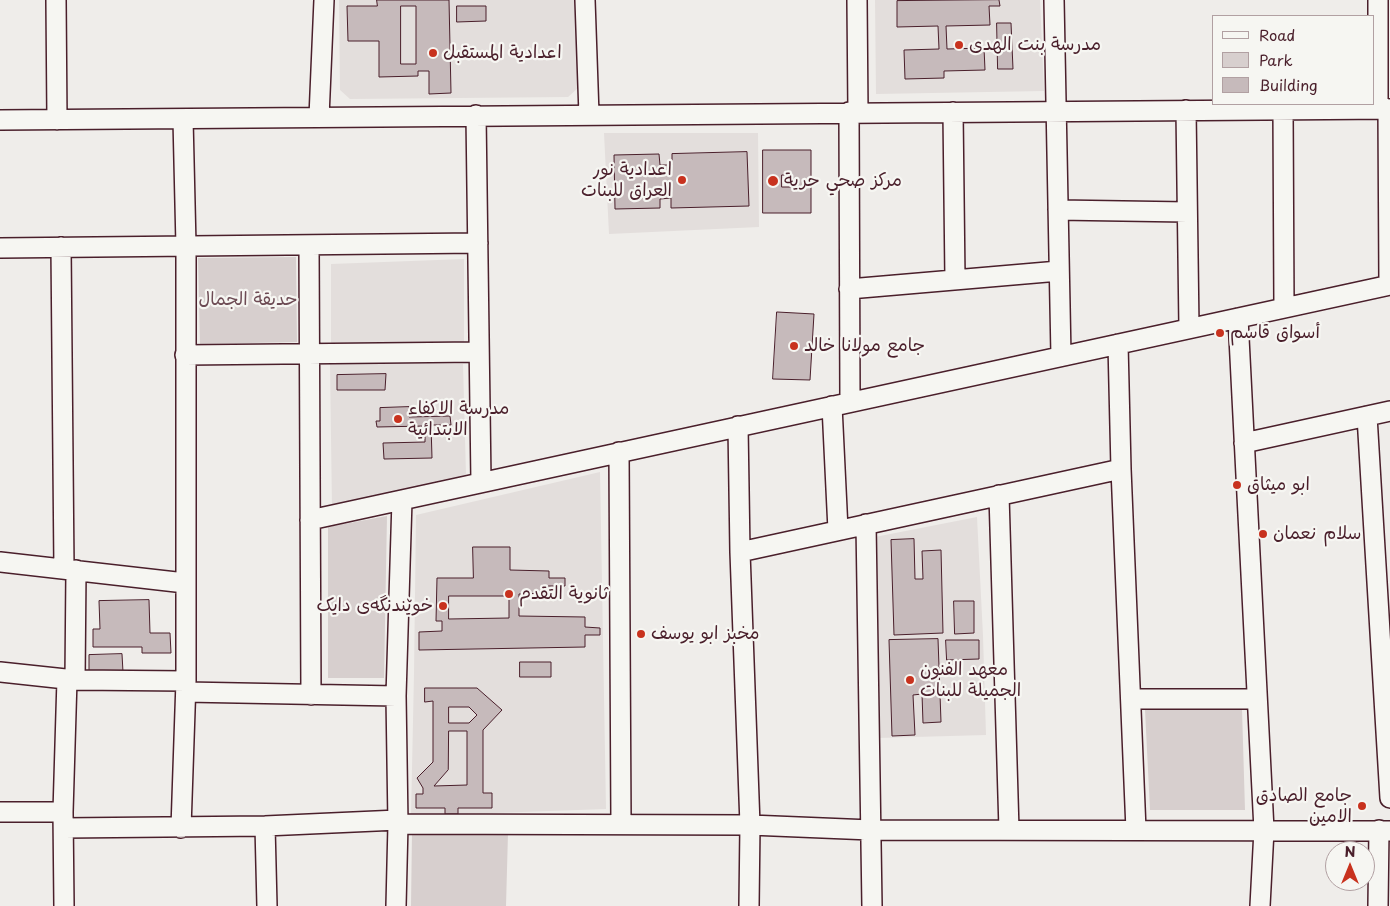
<!DOCTYPE html>
<html>
<head>
<meta charset="utf-8">
<style>
	body { margin:0 }
	#map { position:relative; width:1390px; height:906px; overflow:hidden; background:#efedea; font-family:"Playpen Sans",sans-serif }
	canvas { display:block }
	.legend { position:absolute; left:1212px; top:15px; width:162px; height:90px; box-sizing:border-box; background:#f6f6f2; border:1px solid #b1a0a2; margin:0; padding:6px 9px; list-style:none; font-size:15px; color:#4a1f2b }
	.legend li { display:flex; align-items:center; gap:10px; height:25px }
	.legend b { width:25px; border:1px solid #b1a0a2 }
	.north { position:absolute; left:1325px; top:841px; width:50px; height:50px; box-sizing:border-box; background:#f6f6f2; border:1px solid #b1a0a2; border-radius:50%; rotate:0deg; font-size:14px; font-weight:700; line-height:20px; text-align:center; color:#4a1f2b }
	.north::after { content:''; display:block; margin:auto; width:18px; height:22px; background:#c8321e; clip-path:polygon(50% 0,100% 100%,50% 72%,0 100%) }
</style>
</head>
<body>
<div id="map">
<canvas width="1390" height="906"></canvas>
<ul class="legend">
<li><b style="height:6px;background:#f6f6f2"></b>Road</li>
<li><b style="height:14px;background:#d7cfce"></b>Park</li>
<li><b style="height:14px;background:#c6babb"></b>Building</li>
</ul>
<div class="north">N</div>
</div>
<script>
const ctx = document.querySelector('canvas').getContext('2d');
ctx.lineJoin = 'round';
function fillPath(path, color) {
  ctx.fillStyle = color;
  ctx.fill(path, 'evenodd');
}
function strokePath(path, color, width, dash) {
  ctx.strokeStyle = color;
  ctx.lineWidth = width;
  ctx.lineCap = dash ? 'butt' : 'round';
  ctx.setLineDash(dash || []);
  ctx.stroke(path);
}
function write(font, color, halo, rows, align = 'center') {
  ctx.font = font + ' "Playpen Sans","Playpen Sans Arabic",sans-serif';
  ctx.lineWidth = 4.5;
  ctx.setLineDash([]);
  ctx.textBaseline = 'middle';
  ctx.strokeStyle = halo;
  ctx.fillStyle = color;
  for (const [text, x, y, turn = 0] of rows) {
    ctx.save();
    ctx.translate(x, y);
    ctx.rotate((+turn || 0) * Math.PI / 180);
    ctx.textAlign = isNaN(turn) ? turn : align;
    if (halo) ctx.strokeText(text, 0, 0);
    ctx.fillText(text, 0, 0);
    ctx.restore();
  }
}
fillPath(new Path2D(`
	M339,0h236l3,88 -10,9 -218,2 -10,-9z
	M875,0h165l4,91 -168,3z
	M604,133h154l1,94 -150,7z
	M464,259v90l-133,2v-87z
	M330,364h133l3,111 -134,34z
	M600,472l6,337 -195,7 3,-142 2,-159z
	M977,517l6,119 3,99 -108,3 -3,-201z`), '#e3dedc');
fillPath(new Path2D(`
	M296,257l1,85 -97,2 -2,-86z
	M387,516l-3,162h-56v-151z
	M1242,709l3,101h-95l-5,-100z
	M412,832l96,1 -2,73h-95z`), '#d7cfce');
const building = new Path2D(`
	M377,0h72l2,93 -22,1v-23h-11v5l-39,1v-36h-31l-1,-35h30zM401,6h15v58h-15z
	M999,0l1,6h-11l1,19 -44,1 1,23 37,-1 1,22 -41,1v7l-39,1 -1,-29 35,-1 -1,-23 -41,1v-26z
	M457,6h29v15l-29,1z
	M997,23h14l2,46h-15z
	M763,150h48v63h-48zM782,175h10v12h-10z
	M747,152l2,54 -78,2v-10l-11,1v9l-45,1 -1,-54 45,-1 1,11h12v-11z
	M777,312l37,2 -4,66 -37,-1z
	M386,374l-1,16h-48v-15z
	M409,407v10l41,-1 1,9h-20l1,33 -48,1 -1,-16 42,-1v-16l-48,1 -1,-6h4v-13z
	M914,539l1,40h8l-1,-28 19,-1 2,83 -49,2 -3,-95z
	M473,547h37v23l39,1v7h16v8h-17v7l-29,1v22l66,1v10l15,1v7h-15v12l-166,3v-18l23,-1v-10h-6l1,-43h36zM449,596h60v22l-60,1z
	M149,600l1,33h20l1,20h-29v-6h-49v-18h7l-1,-28z
	M954,601h20v32l-19,1z
	M938,639l3,83 -18,1 -1,-29 -9,1 2,40 -23,1 -3,-96z
	M946,640h33v19l-32,1z
	M122,654l1,18h-34v-17z
	M520,662h31v15h-31z
	M425,688h52l25,22 -19,20v63h9v15h-34v6h-13v-6h-29v-14h7v-6l-6,-10 16,-16v-61l-8,1zM449,707h20l8,8 -8,8h-20zM449,731h18v54l-33,1 14,-16z`);
fillPath(building, '#c6babb');
strokePath(building, '#4a1f2b', 1);
const minor = new Path2D(`
	M56,0l1,120
	M585,0l4,115
	M857,0l1,112
	M1054,0l7,356
	M1378,0v109
	M1283,109l1,199
	M1388,109l1,176
	M1186,110l3,218
	M849,112l1,290
	M953,112l2,168
	M476,115l5,367
	M319,117l5,-117
	M0,120l1390,-11
	M1058,210l129,2
	M309,245l2,450
	M61,247l3,322
	M0,248l478,-5
	M849,289l210,-18
	M1238,318l26,512 -4,76
	M1118,344l3,125 15,361
	M185,355l294,-3
	M832,406l6,124
	M1367,416l23,382
	M738,426l2,126 10,273 -1,81
	M1244,443l146,-32
	M619,452l2,372
	M999,495l10,335
	M310,520l1080,-235
	M866,524l6,382
	M740,552l381,-83
	M0,562l185,21
	M0,672l75,8 111,1
	M75,680l1,-110
	M186,692l210,4
	M1131,699h126
	M0,812h63
	M398,824l352,1 121,5 519,1
	M265,826l2,80
	M64,828l201,-2 133,-6
	M181,828l5,-147v-435l-3,-127
	M64,906l-1,-94 4,-133
	M396,906l2,-82 -2,-128 6,-196
	M1378,906l1,-76`);
strokePath(minor, '#4a1f2b', 22);
strokePath(minor, '#f6f6f2', 19);
for (const [x, y, r, color] of [
	[959,45,5,"#c8321e"],
	[433,53,5,"#c8321e"],
	[682,180,5,"#c8321e"],
	[773,181,6,"#c8321e"],
	[1220,333,5,"#c8321e"],
	[794,346,5,"#c8321e"],
	[398,419,5,"#c8321e"],
	[1237,485,5,"#c8321e"],
	[1263,534,5,"#c8321e"],
	[509,594,5,"#c8321e"],
	[443,606,5,"#c8321e"],
	[641,634,5,"#c8321e"],
	[910,680,5,"#c8321e"],
	[1362,806,5,"#c8321e"]
]) {
  const dot = new Path2D();
  dot.arc(x, y, r, 0, 2 * Math.PI);
  ctx.fillStyle = color;
  ctx.fill(dot);
  strokePath(dot, '#f6f6f2', 2);
}
write('18px', '#4a1f2b', '#f6f6f2', [
	["مدرسة بنت الهدی",969,45],
	["اعدادية المستقبل",443,53],
	["اعدادية نور",672,170,"right"],
	["العراق للبنات",672,191,"right"],
	["مركز صحي حرية",784,181],
	["أسواق قاسم",1230,333],
	["جامع مولانا خالد",804,346],
	["مدرسة الاكفاء",408,409],
	["الابتدائية",408,430],
	["ابو ميثاق",1247,485],
	["سلام نعمان",1273,534],
	["ثانوية التقدم",519,594],
	["خوێندنگەی دایک",433,606,"right"],
	["مخبز ابو يوسف",651,634],
	["معهد الفنون",920,670],
	["الجميلة للبنات",920,691],
	["جامع الصادق",1352,796,"right"],
	["الامين",1352,817,"right"]
], 'left');
write('18px', '#6d4b54', '#f6f6f2', [
	["حديقة الجمال",248,300]
]);
</script>
</body>
</html>
